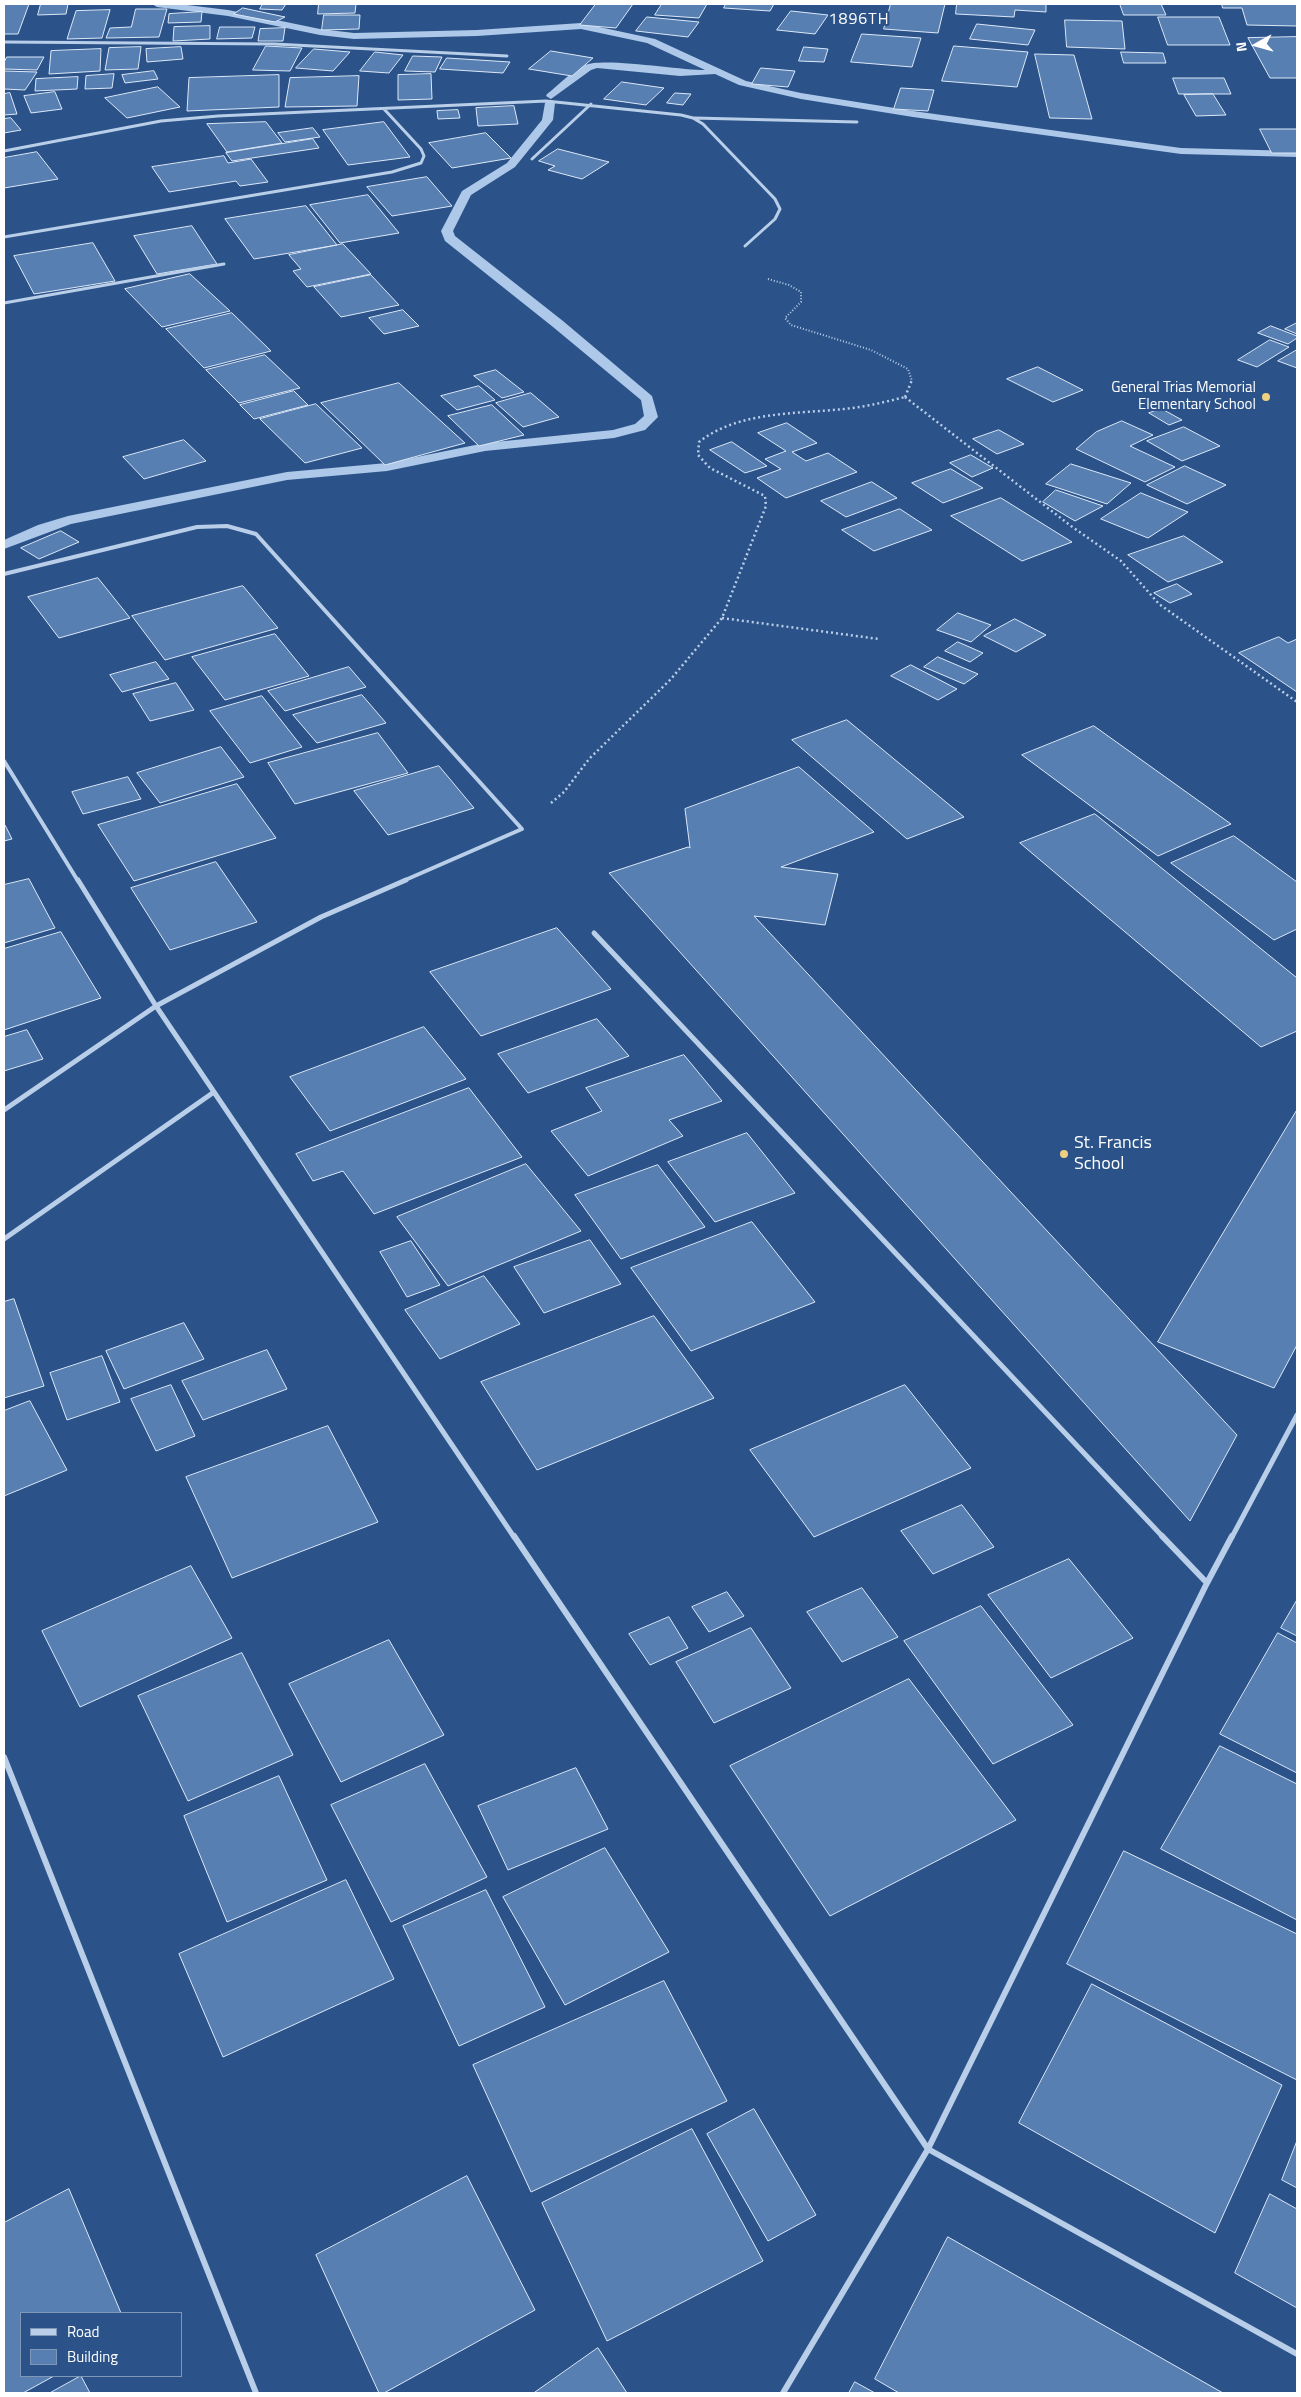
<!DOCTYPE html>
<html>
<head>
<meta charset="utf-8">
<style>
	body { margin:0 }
	#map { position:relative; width:1301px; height:2397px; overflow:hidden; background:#2b5389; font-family:"Titillium Web",sans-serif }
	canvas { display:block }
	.frame { position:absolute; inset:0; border:5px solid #fff; pointer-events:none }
	.legend { position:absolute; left:20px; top:2312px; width:162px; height:65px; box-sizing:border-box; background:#2b5389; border:1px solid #8098b8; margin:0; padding:6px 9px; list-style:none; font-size:15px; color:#fff }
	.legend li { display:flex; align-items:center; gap:10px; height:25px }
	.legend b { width:25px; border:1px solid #8098b8 }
	.north { position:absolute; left:1231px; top:20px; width:50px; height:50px; -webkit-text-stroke:4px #2b5389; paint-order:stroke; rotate:263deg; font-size:14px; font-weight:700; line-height:20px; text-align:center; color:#fff }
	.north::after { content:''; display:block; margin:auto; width:18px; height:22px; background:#fff; clip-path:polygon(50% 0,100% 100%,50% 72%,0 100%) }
</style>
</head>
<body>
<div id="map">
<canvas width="1301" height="2397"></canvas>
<div class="frame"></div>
<ul class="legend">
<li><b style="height:6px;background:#b9cee8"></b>Road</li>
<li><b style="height:14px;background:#577fb2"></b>Building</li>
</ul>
<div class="north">N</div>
</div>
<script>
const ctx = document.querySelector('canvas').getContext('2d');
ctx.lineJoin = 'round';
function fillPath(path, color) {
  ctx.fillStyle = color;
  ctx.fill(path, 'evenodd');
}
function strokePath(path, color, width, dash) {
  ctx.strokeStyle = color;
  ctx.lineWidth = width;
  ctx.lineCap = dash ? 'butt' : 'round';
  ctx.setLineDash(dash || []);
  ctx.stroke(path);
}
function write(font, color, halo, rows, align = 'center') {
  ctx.font = font + ' "Titillium Web",sans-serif';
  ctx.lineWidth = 4.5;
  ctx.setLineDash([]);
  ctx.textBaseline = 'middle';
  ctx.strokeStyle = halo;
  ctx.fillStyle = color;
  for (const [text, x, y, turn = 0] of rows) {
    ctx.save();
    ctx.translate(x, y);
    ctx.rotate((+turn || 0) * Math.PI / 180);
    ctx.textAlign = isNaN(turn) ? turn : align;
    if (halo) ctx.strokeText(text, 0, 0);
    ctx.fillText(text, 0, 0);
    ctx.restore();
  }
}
fillPath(new Path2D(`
	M152,4h27l49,6 92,19 34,4 123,-3 104,-7 74,16 91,42 55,12 112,18 268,37 116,3v6l-116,-3 -268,-37 -112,-18 -62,-14 -24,-11 -35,2 -83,-8 -6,2 -40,29 -5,-3 1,-2c12,-9 24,-23 38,-29 18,-8 94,5 120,5l-58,-27 -66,-14 -104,7 -123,3 -34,-4 -92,-19 -71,-9z
	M550,100l5,3 -2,17 -38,47 -44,28 -18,36 2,5 108,85 89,75 6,21 -13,13 -31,8 -129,13 -98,20 -100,9 -216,44 -67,25v-9l34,-15 30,-9 219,-44 100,-9 98,-20 128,-13 22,-6 9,-8 -3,-16 -88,-73 -108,-86 -4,-10 21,-40 45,-28 35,-43 3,-17z`), '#adc8e8');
const building = new Path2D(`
	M4,4h25l-11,30h-14z
	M41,4h27l-2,10 -28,1z
	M263,4h23l-4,6 -22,-1z
	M319,4h37l-1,9 -37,1z
	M596,4h37l-17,24 -36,-3z
	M662,4h45l-8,14 -44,-3z
	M726,4h48l-4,7 -46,-3z
	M891,4h54l-7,29 -54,-4z
	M957,4h89v8l-31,-2 -1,7 -58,-3z
	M1120,4h41l5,11h-42z
	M1222,4h75v22l-50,-1 -5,-17h-19z
	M243,8l42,9 -10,5 -41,-8z
	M136,9h31l-8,28 -53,1 4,-10 21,-1z
	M110,10l-8,28 -35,1 9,-28z
	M791,11l37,4 -13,19 -38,-4z
	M202,12l-1,10 -33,1 1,-9z
	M324,15h36l-1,14 -37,1z
	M647,17l52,5 -11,15 -52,-6z
	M1158,17h61l11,28h-62z
	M1065,20l57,1 3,28 -58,-2z
	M977,24l58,6 -7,15 -58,-6z
	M210,26v13l-37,2 1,-14z
	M220,27h35l-3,11 -35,1z
	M285,28l-2,13h-25l2,-12z
	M862,34l59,4 -9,29 -61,-5z
	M1297,37v41h-27l-22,-40z
	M266,46l36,2 -12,23 -37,-1z
	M954,46l74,6 -11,35 -75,-6z
	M141,47l-3,22 -33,1 4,-22z
	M181,47l2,12 -36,3 -1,-13z
	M804,47l24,2 -4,13 -25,-1z
	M101,49l-1,22 -51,3 2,-23z
	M314,49l36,3 -17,19 -37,-3z
	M551,51l42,7 -21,18 -43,-7z
	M375,52l28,3 -14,18 -29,-2z
	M1121,52l42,1 3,10h-42z
	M1035,54l39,1 18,64 -42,-1z
	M413,56l29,1 -7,15 -30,-1z
	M7,57h37l-7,13 -33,-1v-6z
	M447,58l63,4 -7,11 -63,-4z
	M761,68l34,3 -7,16 -36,-3z
	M4,71l33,1 -12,18 -21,-1z
	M154,71l4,8 -33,4 -3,-8z
	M114,74l-2,14 -27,1 1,-13z
	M431,74l1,25 -34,1v-25z
	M279,75v32l-92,4 2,-33z
	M359,76l-2,30 -72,1 5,-29z
	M78,77l-1,12 -42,2 1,-12z
	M1173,78h51l7,16h-52z
	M622,82l42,6 -18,17 -42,-6z
	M158,87l22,20 -53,11 -22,-20z
	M901,88l33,2 -6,21 -34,-2z
	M55,92l7,17 -31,4 -7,-17z
	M10,93l7,21 -13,1v-21z
	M675,93l16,1 -8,11 -16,-2z
	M1213,94l13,21 -30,1 -12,-21z
	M514,106l4,18 -40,2 -2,-18z
	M458,110l2,8 -22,1 -1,-8z
	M11,118l10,12 -17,3v-14z
	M266,122l16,21 -55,9 -20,-28z
	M384,122l26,35 -62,8 -25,-35z
	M313,128l7,9 -35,5 -7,-9z
	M1260,129h37v24h-25z
	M486,133l25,25 -59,10 -23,-25z
	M313,139l6,9 -87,13 -6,-8z
	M558,149l51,13 -27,17 -34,-9 7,-4 -16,-5z
	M37,152l21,27 -54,9v-30z
	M224,156l4,7 23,-4 17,23 -28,4 -4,-5 -67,11 -17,-25z
	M427,177l25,29 -60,10 -25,-29z
	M368,195l31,38 -59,10 -30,-38z
	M306,206l31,39 -83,14 -29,-40z
	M192,226l25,38 -60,10 -23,-38z
	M93,243l22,38 -81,13 -20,-38z
	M343,244l28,30 -64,13 -14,-16 8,-2 -12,-14z
	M190,274l40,37 -68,16 -37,-38z
	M371,275l28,30 -58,12 -27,-30z
	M403,310l16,16 -35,8 -15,-16z
	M232,313l39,38 -67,17 -38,-39z
	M1297,323v11l-12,-5z
	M1271,326l26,10v2l-9,6 -30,-11z
	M1270,340l19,7 -32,20 -19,-7z
	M1297,350v18l-19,-7z
	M265,355l35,33 -61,15 -33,-33z
	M1038,367l45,23 -30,12 -46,-23z
	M496,370l28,22 -22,6 -28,-22z
	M399,383l66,60 -80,22 -64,-62z
	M479,386l16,14 -38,10 -16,-14z
	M294,391l14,14 -54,14 -14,-14z
	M531,393l28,24 -36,10 -27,-24z
	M316,404l46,44 -57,15 -45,-44z
	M492,405l32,30 -45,11 -31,-30z
	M1162,409l20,11 -13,5 -20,-12z
	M1122,421l31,14 -23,11 45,21 -30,15 -69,-33 20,-17z
	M787,423l30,20 -25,9 14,9 22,-8 29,19 -71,26 -29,-20 24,-9 -16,-10 21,-8 -28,-18z
	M1184,427l36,19 -38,15 -35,-20z
	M999,430l25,14 -27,10 -24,-15z
	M184,440l22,21 -62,18 -21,-22z
	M732,442l35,24 -22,7 -35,-23z
	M971,455l22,13 -21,9 -22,-14z
	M1071,464l60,19 -24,21 -61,-20z
	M1185,466l41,19 -39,19 -40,-19z
	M951,469l32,19 -40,15 -31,-20z
	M872,482l25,16 -51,19 -25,-16z
	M1056,490l47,16 -28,15 -32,-19z
	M1141,493l47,19 -40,26 -47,-19z
	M1001,498l71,44 -50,19 -71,-45z
	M900,509l32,21 -58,21 -32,-21z
	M61,531l18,11 -40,17 -18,-11z
	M1184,536l39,26 -55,20 -40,-27z
	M98,578l32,40 -71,20 -31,-41z
	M1177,584l15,10 -22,9 -16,-10z
	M243,586l35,42 -113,32 -33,-44z
	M958,613l33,12 -20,17 -34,-12z
	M1015,619l31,16 -30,17 -32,-16z
	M275,634l34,42 -84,24 -33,-43z
	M1279,637l9,6 9,-4v53l-58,-39z
	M958,642l25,11 -13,9 -25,-11z
	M938,657l40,17 -14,10 -40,-17z
	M156,662l13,17 -47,13 -12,-17z
	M911,665l46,24 -19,11 -47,-24z
	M349,667l17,20 -81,24 -17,-20z
	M176,683l18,27 -44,11 -17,-27z
	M362,695l24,28 -69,20 -24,-28z
	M262,696l40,51 -52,16 -40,-52z
	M847,720l117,97 -57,22 -115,-99z
	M1094,726l137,98 -73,32 -136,-101z
	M378,733l30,40 -113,31 -27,-41z
	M221,747l23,30 -84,26 -23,-30z
	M439,766l35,42 -86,27 -34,-44z
	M799,767l75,65 -93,35 57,7 -13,51 -71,-9 483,519 -47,86 -581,-648 79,-26 2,1 -5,-39z
	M128,777l13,22 -58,15 -11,-22z
	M237,784l39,54 -142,43 -36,-56z
	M1095,814l202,164v53l-36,16 -241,-204z
	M4,825h1l7,14 -8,2z
	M1234,836l63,46v47l-23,11 -103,-77z
	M216,862l41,60 -87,28 -39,-62z
	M29,879l26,49 -51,15v-58z
	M557,928l54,61 -130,47 -51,-64z
	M61,932l40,66 -97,32v-81z
	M597,1019l32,37 -101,37 -30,-39z
	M424,1027l42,52 -136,52 -40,-54z
	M27,1030l16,29 -39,12v-34z
	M684,1055l38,46 -53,19 14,16 -95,40 -37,-45 51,-20 -16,-23z
	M469,1088l53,69 -148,57 -31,-43 -30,10 -17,-27z
	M1297,1110v235l-23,43 -116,-46z
	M747,1133l48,60 -80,29 -47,-60z
	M526,1164l55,67 -133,55 -51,-69z
	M658,1165l47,62 -84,32 -46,-64z
	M752,1222l63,80 -124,49 -60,-83z
	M590,1240l31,44 -77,29 -30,-46z
	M411,1241l29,44 -33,12 -27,-45z
	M484,1276l36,48 -80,35 -35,-49z
	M14,1299l30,87 -40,12v-96z
	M654,1316l60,82 -177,72 -56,-88z
	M184,1323l20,36 -80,30 -18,-38z
	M267,1350l20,39 -84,31 -21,-39z
	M102,1356l18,46 -53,18 -17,-47z
	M171,1385l24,51 -39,15 -25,-52z
	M905,1385l66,83 -157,69 -64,-87z
	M30,1401l37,69 -63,26v-85z
	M328,1426l50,96 -146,56 -46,-101z
	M962,1505l32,42 -61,27 -32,-43z
	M1069,1559l64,79 -82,40 -63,-83z
	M191,1566l41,72 -152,69 -38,-76z
	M862,1588l36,49 -56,25 -35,-50z
	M727,1592l17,24 -35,16 -17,-25z
	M1297,1600v36l-16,-8z
	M981,1606l92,119 -80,39 -89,-123z
	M669,1617l19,31 -38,17 -21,-31z
	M751,1628l40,60 -77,35 -38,-61z
	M1278,1633l19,10v130l-77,-39z
	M389,1640l55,95 -103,47 -52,-98z
	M242,1653l51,102 -105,46 -50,-105z
	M909,1679l107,141 -186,96 -100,-150z
	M1220,1746l77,38v136l-136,-71z
	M425,1764l62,113 -96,45 -60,-117z
	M576,1768l32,61 -100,41 -30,-64z
	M279,1776l48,104 -100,42 -43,-106z
	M605,1848l64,104 -104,53 -62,-108z
	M1124,1851l173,83v146l-230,-116z
	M346,1880l48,99 -171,78 -44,-103z
	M486,1890l59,117 -86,39 -56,-120z
	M664,1981l63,120 -196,91 -58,-127z
	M1092,1984l190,101 -67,148 -196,-110z
	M754,2109l62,106 -48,26 -61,-107z
	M692,2129l71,132 -156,80 -65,-138z
	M1297,2141v47l-15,-8z
	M467,2176l68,134 -151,83h-5l-63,-138z
	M69,2189l52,124h-100v63h33l-31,17h-19v-170z
	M1270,2194l27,15v99l-62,-35z
	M948,2237l275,156h-324l-24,-14z
	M598,2348l29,45h-93z
	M81,2376l9,17h-40z
	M855,2382l20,11h-26z`);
fillPath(building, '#577fb2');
strokePath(building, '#dce8f7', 1);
strokePath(new Path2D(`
	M768,279l21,6 12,7v10l-16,16 6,7 80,25 37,19 4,12`), '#b9cee8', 2, [1, 2]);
strokePath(new Path2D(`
	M905,397l7,-17
	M905,397l166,129 50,35 38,43 138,98
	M722,618l157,21
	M551,803l13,-11 25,-33 82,-80 51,-61 44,-112 -1,-10 -55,-28 -12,-13 1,-13c39,-31 98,-28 145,-33 21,-2 41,-7 61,-12`), '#b9cee8', 2.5, [2, 3]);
strokePath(new Path2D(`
	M4,42l270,2 233,12
	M694,118l163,4
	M4,151l157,-30 57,-5 328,-15 135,14 12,3 10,6 72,75 5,10 -5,10 -30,27
	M532,159l59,-55
	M4,237l388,-65 29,-9 3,-7 -3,-7 -37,-40
	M4,303l220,-39`), '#b9cee8', 3);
strokePath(new Path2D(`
	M4,574l193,-47 30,-1 29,8 266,295 -119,52
	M4,761l74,120`), '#b9cee8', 4);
strokePath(new Path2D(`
	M78,880l78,126 358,531
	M594,933l569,604
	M4,1110l152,-104 165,-89 85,-37
	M4,1239l210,-147
	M1232,1537l65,-122`), '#b9cee8', 5);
strokePath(new Path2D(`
	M514,1536l414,613 369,205
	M1162,1536l45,47
	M4,1757l252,636
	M783,2393l145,-244 279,-566 25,-47`), '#b9cee8', 6);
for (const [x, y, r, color] of [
	[1266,397,5,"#efd080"],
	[1064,1154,5,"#efd080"]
]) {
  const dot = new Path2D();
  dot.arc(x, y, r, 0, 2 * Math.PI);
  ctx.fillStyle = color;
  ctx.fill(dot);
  strokePath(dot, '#2b5389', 2);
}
write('15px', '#fff', '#2b5389', [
	["General Trias Memorial",1256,388],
	["Elementary School",1256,405]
], 'right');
ctx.letterSpacing = '1px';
write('16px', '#fff', '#2b5389', [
	["1896TH",859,20]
]);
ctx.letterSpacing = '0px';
write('18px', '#fff', '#2b5389', [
	["St. Francis",1074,1144],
	["School",1074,1165]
], 'left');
</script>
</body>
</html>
